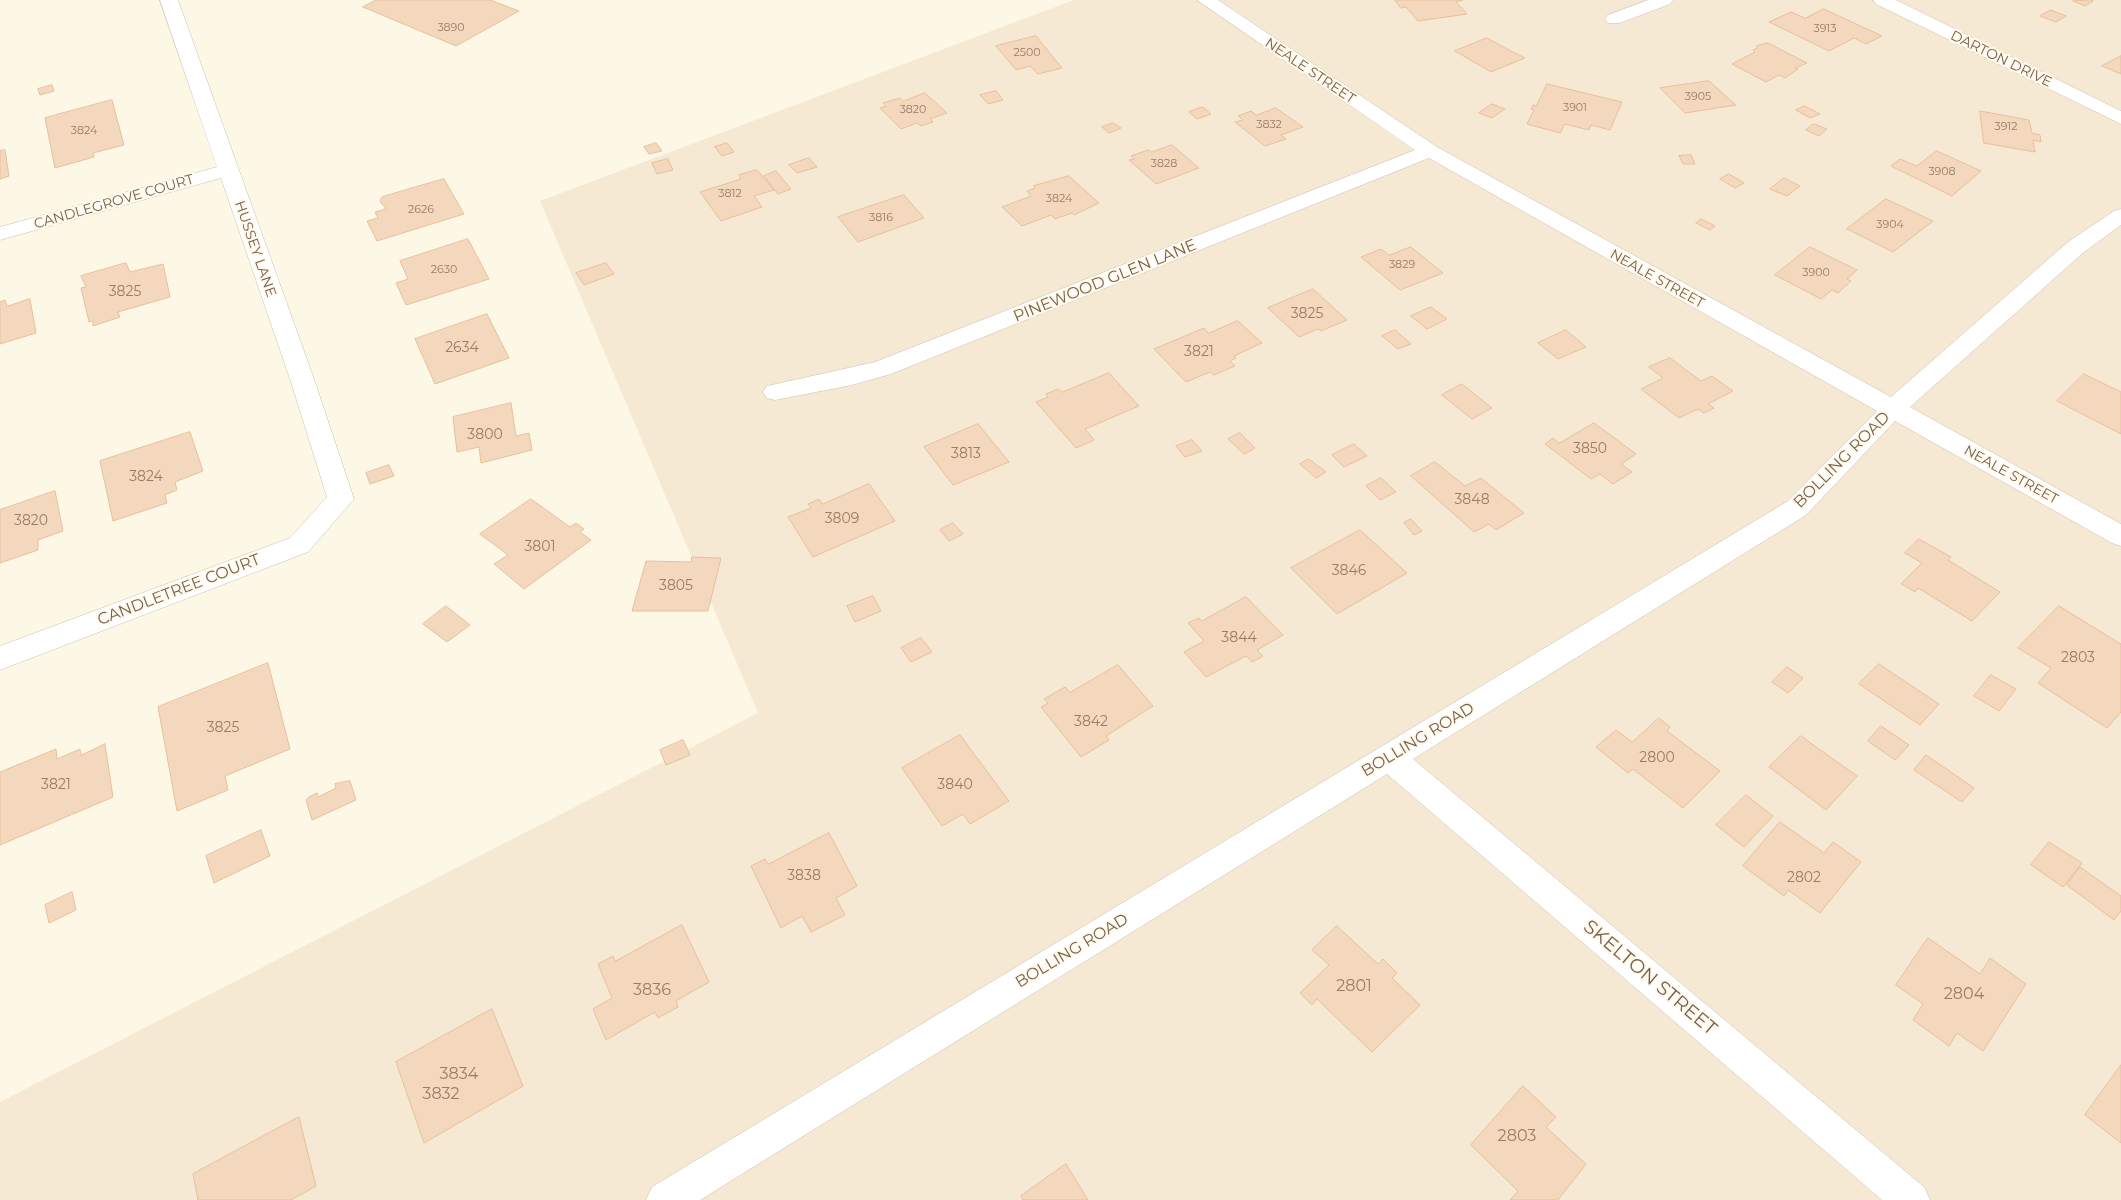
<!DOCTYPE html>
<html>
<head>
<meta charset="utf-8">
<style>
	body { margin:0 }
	canvas { display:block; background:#fdf7e6 }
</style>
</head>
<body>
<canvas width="2121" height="1200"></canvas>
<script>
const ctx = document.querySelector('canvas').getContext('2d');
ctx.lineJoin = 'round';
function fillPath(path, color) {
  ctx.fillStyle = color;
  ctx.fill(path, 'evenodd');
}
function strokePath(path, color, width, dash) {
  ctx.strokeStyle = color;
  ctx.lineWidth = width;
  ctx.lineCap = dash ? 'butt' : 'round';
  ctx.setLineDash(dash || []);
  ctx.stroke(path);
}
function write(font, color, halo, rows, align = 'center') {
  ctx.font = font + ' Montserrat,sans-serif';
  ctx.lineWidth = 4;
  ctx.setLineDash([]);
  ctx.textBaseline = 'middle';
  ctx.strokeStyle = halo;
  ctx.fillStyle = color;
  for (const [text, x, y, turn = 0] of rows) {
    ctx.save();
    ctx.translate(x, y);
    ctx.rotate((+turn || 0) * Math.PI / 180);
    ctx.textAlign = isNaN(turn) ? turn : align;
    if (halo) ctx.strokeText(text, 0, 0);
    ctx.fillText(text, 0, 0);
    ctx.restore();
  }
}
fillPath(new Path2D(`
	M1074,0h1047v1200h-2121v-98l758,-389 -218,-512z`), '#f5e9d4');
const building = new Path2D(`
	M376,0h114l29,11 -63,35 -93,-39z
	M1395,0h68l-7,2 11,12 -49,7 -12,-14 -5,1z
	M2091,0l2,1 -8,5 -12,-5z
	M1824,9l58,27 -16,8 -12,-6 -25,13 -60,-29 22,-10 14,6z
	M2051,10l15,6 -10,6 -16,-6z
	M1036,36l26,32 -24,6 -8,-8 -14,4 -20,-24z
	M1487,38l20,11 18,9 -34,14 -36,-21z
	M1768,43l39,20 -12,5 3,1 -13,9 -6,-3 -13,7 -34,-18 23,-12 -2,-2 4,-2v-2z
	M2121,56v18l-19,-8z
	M1709,81l27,24 -51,8 -25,-25z
	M1547,84l75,18 -12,28 -19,-5 -2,5 -24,-6 -5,9 -33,-9 7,-14 -3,-1 2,-4 3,1z
	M52,85l2,6 -14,4 -2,-6z
	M996,91l7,9 -15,4 -8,-9z
	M925,93l22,20 -17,6 3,3 -12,4 -4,-3 -16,6 -21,-21 6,-2 -3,-3 17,-5 3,3z
	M112,100l12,45 -31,8 1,4 -39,11 -10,-50z
	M1492,104l13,5 -13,9 -13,-5z
	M1805,106l15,8 -10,4 -14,-8z
	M1203,107l8,7 -14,5 -8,-7z
	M1276,108l27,19 -22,8 5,4 -21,7 -30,-24 8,-2 -5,-4 13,-5 5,4z
	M1980,111l49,9 3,13 8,2 1,7 -8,-2 2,12 -51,-9z
	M1113,123l8,5 -12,5 -7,-6z
	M1814,124l13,5 -8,7 -13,-6z
	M656,143l6,8 -13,3 -5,-7z
	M727,143l7,9 -12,4 -7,-9z
	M1172,145l27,23 -43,16 -27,-24 5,-1 -3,-3 17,-6 3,2z
	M5,150l4,26 -9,3v-28z
	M1937,151l44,20 -29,25 -61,-30 9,-7 16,7z
	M1691,155l4,9h-12l-4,-8z
	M809,158l8,9 -20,6 -8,-8z
	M668,159l5,11 -16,4 -5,-11z
	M757,170l17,20 -20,6 8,11 -41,14 -21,-29 41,-13 -2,-4z
	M776,171l15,18 -13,5 -14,-18z
	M1729,174l15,9 -9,5 -15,-9z
	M1069,176l30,27 -25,12 -2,-2 -17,6 -4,-4 -29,11 -20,-19 29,-11 -4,-5 8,-3 -1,-2z
	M1784,178l16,8 -13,10 -17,-7z
	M444,179l20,35 -87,27 -10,-20 11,-3 -3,-6 11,-3 -6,-8 2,-4z
	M904,195l20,23 -66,24 -20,-25z
	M1886,199l47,22 -40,31 -46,-23z
	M1701,219l14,7 -5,4 -14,-7z
	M468,239l21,40 -83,26 -10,-22 12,-4 -8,-18z
	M1411,247l32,26 -43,17 -39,-33 20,-8 8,6z
	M1810,247l47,23 -10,9 4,2 -13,12 -6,-3 -11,9 -46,-24z
	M126,263l4,9 33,-8 7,33 -52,15 2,5 -27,9v-5l-4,1 -8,-34 5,-1 -5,-11z
	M606,263l8,11 -30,11 -8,-12z
	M1313,289l34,31 -26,11 -3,-2 -19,8 -31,-29z
	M30,299l6,34 -36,11v-42l5,-2 2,6z
	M1431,307l16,12 -20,10 -16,-13z
	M487,314l22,44 -74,26 -20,-45z
	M1238,321l24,22 -28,13 2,2 -6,3 5,5 -21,9 -4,-3 -24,10 -32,-33 50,-21 4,5z
	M1395,330l16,14 -13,5 -16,-13z
	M1566,330l20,17 -28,12 -20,-16z
	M1670,358l31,23 11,-5 21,15 -25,13 6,4 -10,5 -6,-4 -19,9 -38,-29 22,-11 -14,-11z
	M1109,373l30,33 -54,23 9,11 -18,8 -40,-46 12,-5 -2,-3 12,-5 4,3z
	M2084,374l37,18v42l-64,-33z
	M1462,384l30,24 -20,11 -30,-24z
	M511,403l5,33 13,-3 3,17 -51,13 -2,-16 -22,5 -4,-35z
	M1594,423l42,31 -15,10 11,8 -19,12 -13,-10 -9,5 -46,-35 8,-6 6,5z
	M978,424l31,38 -56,23 -29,-38z
	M190,432l13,39 -28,11 2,8 -12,5 2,8 -54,18 -13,-60z
	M1240,433l15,15 -11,6 -16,-15z
	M1192,440l10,11 -17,6 -9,-11z
	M1354,444l13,12 -23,11 -12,-12z
	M1309,459l17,13 -10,6 -16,-14z
	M1435,462l30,24 16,-8 43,35 -28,17 -7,-6 -15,8 -63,-56z
	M389,465l5,11 -24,8 -4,-11z
	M1381,478l15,14 -16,8 -14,-14z
	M869,484l26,37 -82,36 -25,-40 23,-9 -3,-4 11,-5 3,5z
	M55,491l8,40 -25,9v10l-38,13v-53z
	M531,499l39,28 6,-4 8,6 -4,3 11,8 -67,49 -30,-25 14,-9 -28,-21z
	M1411,519l11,12 -8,4 -10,-12z
	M953,523l10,11 -14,7 -9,-11z
	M1360,530l47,43 -70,41 -46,-46z
	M1919,539l32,18 -3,3 52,32 -28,29 -54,-33 -3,4 -14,-8 21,-21 -17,-10z
	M692,557l29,1 -13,53h-76l14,-50 45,1z
	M873,596l8,15 -26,11 -8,-16z
	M1246,597l37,38 -26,15 6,6 -11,6 -6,-6 -40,21 -22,-25 20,-11 -16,-18 11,-5 2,3z
	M446,606l24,19 -23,17 -24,-18z
	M2059,606l62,38v68l-14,16 -69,-45 13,-15 -33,-20z
	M921,638l11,14 -21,10 -10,-14z
	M268,663l22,86 -65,27 3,14 -51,21 -19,-104z
	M1879,664l60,40 -19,21 -61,-41z
	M1118,665l35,41 -47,30 3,4 -28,17 -40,-50 7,-4 -4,-4 21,-12 5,5z
	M1787,667l16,11 -15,15 -16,-11z
	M1991,675l25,14 -17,22 -25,-15z
	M1659,718l11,9 -3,4 53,40 -37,37 -50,-39 -5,4 -32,-26 20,-17 16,12z
	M1881,726l28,19 -14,15 -27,-19z
	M960,735l49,66 -39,23 -7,-10 -21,12 -40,-58z
	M1801,736l56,40 -31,34 -57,-43z
	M683,740l7,15 -24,10 -6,-15z
	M105,744l8,53 -113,48v-73l56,-23 1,10 23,-10 1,6z
	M1926,755l48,33 -12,14 -48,-32z
	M350,781l6,19 -44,20 -6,-20 3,-3 8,-4 1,4 18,-9 -1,-4z
	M1746,795l27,21 -29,31 -28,-22z
	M1780,822l44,31 9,-11 28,20 -41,51 -32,-23 -4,6 -41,-30z
	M261,830l9,26 -56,27 -8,-27z
	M829,833l28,53 -21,12 9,17 -34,17 -9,-16 -21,12 -30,-62 14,-7 3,5z
	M2049,842l33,21 -19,24 -32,-22z
	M2080,867l41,29v15l-7,9 -47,-35z
	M72,892l4,18 -27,13 -4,-18z
	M682,925l27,57 -33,19 2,6 -20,11 -3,-6 -49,28 -13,-31 19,-11 -14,-34 15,-8 2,5z
	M1337,926l41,38 5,-5 14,14 -5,5 28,27 -48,47 -55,-53 -5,6 -12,-12 29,-28 -17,-15z
	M1928,938l52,36 10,-16 36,26 -43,67 -26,-18 -8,13 -36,-26 10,-16 -27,-19z
	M492,1009l31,77 -99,57 -28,-81z
	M2121,1065v78l-36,-28z
	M1523,1086l33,31 -10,10 40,37 -28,36h-48l8,-9 -47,-46z
	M299,1117l17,69 -25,14h-93l-5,-26z
	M1066,1164l22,36h-65l-2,-4z`);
fillPath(building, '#f4d8bd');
strokePath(building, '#e7c09c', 1);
const minor = new Path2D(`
	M160,0h18l137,382 39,117 -46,53 -308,118v-24l290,-108 37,-41 -36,-115 -70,-204 -221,62v-13l217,-60z
	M1197,0h21l219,147 454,250 177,-155 46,-31 7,-2v16l-37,27 -174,155 211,117v22l-9,-3 -217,-122 -89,94 -393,244 511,428 6,13h-48l-495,-426 -687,426h-54l6,-13 1136,-686 89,-90 -448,-253 -538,216 -39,11 -77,15 -8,-2 -4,-6 4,-6 108,-24 540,-212z
	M1648,0h25l-3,4 -50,19h-12l-3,-4 3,-4z
	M1873,0h23l225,111v13l-245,-120z`);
strokePath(minor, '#cfbfab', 1);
fillPath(minor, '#fff');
write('11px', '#977d66', null, [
	["3890",451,28],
	["3913",1825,29],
	["2500",1027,53],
	["3905",1698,97],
	["3901",1575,108],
	["3820",913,110],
	["3832",1269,125],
	["3912",2006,127],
	["3824",84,131],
	["3828",1164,164],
	["3908",1942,172],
	["3812",730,194],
	["3824",1059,199],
	["2626",421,210],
	["3816",881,218],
	["3904",1890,225],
	["3829",1402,265],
	["2630",444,270],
	["3900",1816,273]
]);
write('14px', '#785f49', '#fffaed', [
	["DARTON DRIVE",2001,59,26],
	["NEALE STREET",1310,71,34],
	["CANDLEGROVE COURT",114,202,-16],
	["HUSSEY LANE",255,249,71],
	["NEALE STREET",1657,279,29],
	["NEALE STREET",2011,475,29]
]);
write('14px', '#977d66', null, [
	["3825",125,292],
	["3825",1307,314],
	["2634",462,348],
	["3821",1199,352],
	["3800",485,435],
	["3850",1590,449],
	["3813",966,454],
	["3824",146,477],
	["3848",1472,500],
	["3809",842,519],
	["3820",31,521],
	["3801",540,547],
	["3846",1349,571],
	["3805",676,586],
	["3844",1239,638],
	["2803",2078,658],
	["3842",1091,722],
	["3825",223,728],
	["2800",1657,758],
	["3821",56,785],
	["3840",955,785],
	["3838",804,876],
	["2802",1804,878]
]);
write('16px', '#785f49', '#fffaed', [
	["PINEWOOD GLEN LANE",1105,281,-22],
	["BOLLING ROAD",1842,460,-45],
	["CANDLETREE COURT",179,590,-21],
	["BOLLING ROAD",1418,740,-31],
	["BOLLING ROAD",1072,951,-31]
]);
write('16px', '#977d66', null, [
	["2801",1354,986],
	["3836",652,990],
	["2804",1964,994],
	["3834",459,1074],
	["3832",441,1094],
	["2803",1517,1136]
]);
write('19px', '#785f49', '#fffaed', [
	["SKELTON STREET",1650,978,40]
]);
</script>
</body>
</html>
